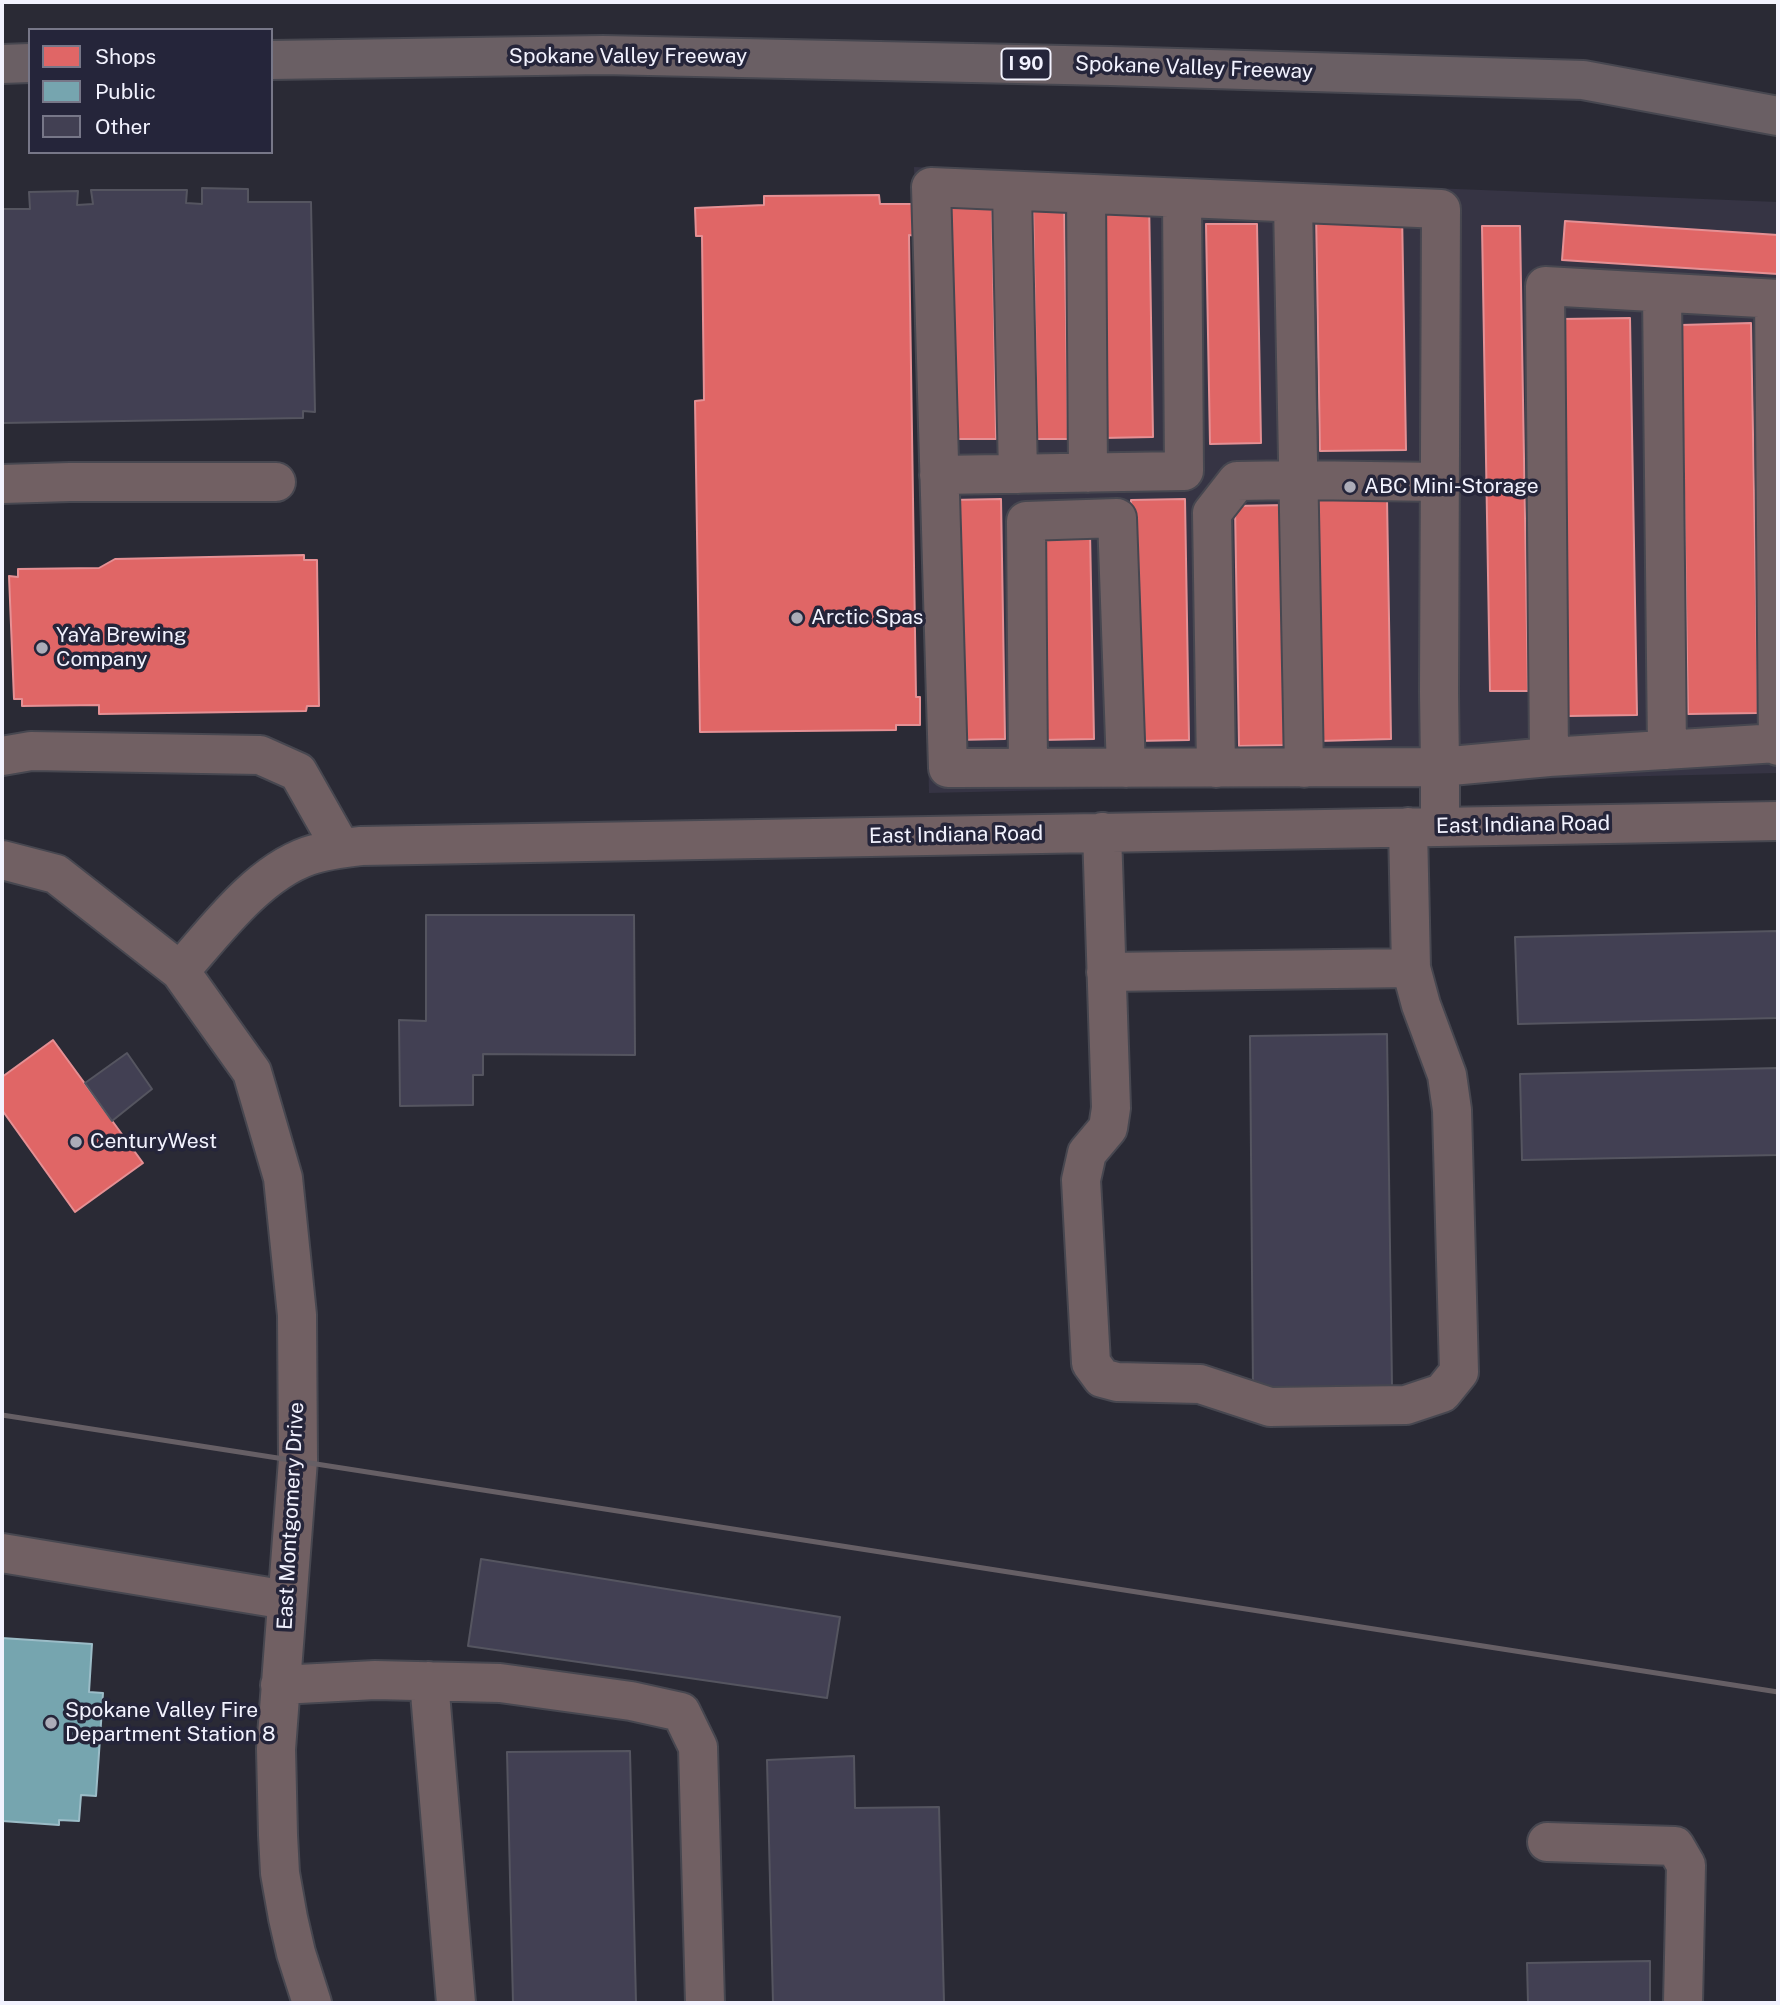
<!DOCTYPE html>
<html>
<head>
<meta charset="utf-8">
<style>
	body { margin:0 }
	#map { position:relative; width:1780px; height:2005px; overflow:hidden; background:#2a2a35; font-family:"Public Sans",sans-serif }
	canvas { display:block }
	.frame { position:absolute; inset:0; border:4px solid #f2f2fe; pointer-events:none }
	.legend { position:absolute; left:28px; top:28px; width:245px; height:126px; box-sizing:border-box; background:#25253a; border:2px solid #778; margin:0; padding:9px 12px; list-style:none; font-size:21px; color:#f2f2fe }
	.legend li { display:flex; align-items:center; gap:14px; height:35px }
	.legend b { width:35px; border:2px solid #778 }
</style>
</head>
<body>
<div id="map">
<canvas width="1780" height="2005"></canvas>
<div class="frame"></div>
<ul class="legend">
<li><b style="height:19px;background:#e06666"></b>Shops</li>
<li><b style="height:19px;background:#76a5af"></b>Public</li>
<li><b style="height:19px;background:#424053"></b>Other</li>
</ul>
</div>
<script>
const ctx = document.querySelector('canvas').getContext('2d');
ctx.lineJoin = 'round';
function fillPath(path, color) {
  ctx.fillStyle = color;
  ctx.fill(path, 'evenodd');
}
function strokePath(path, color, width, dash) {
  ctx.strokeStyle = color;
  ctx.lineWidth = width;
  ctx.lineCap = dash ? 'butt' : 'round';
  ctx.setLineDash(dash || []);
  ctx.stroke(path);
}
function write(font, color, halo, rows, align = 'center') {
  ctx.font = font + ' "Public Sans",sans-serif';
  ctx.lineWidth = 7;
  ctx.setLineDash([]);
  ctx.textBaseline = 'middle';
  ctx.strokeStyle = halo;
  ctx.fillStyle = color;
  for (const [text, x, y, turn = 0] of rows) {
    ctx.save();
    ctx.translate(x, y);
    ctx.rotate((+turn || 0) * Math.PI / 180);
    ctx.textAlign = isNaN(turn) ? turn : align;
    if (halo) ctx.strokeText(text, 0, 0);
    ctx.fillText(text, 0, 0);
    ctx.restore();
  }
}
fillPath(new Path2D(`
	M914,167l864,35v571l-849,20z`), '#363444');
const shops = new Path2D(`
	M879,195l1,9h36l1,32 -8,-1 7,462h4v28h-24v5l-196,2 -5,-331 9,-1 -2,-164h-6l-1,-28 69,-3v-9z
	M1149,199l4,238 -50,1 -4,-238z
	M992,201l4,238h-47l-4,-237z
	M1033,202h31l4,237h-31z
	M1402,211l4,239 -86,1 -4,-239z
	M1565,221l213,14v39l-216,-14z
	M1206,224h51l4,219 -51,1z
	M1482,226h38l8,465h-38z
	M1630,318l7,397 -69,1 -7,-397z
	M1751,323l7,390 -70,1 -7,-389z
	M1387,498l4,241 -72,2 -4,-242z
	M1001,499l4,240 -50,1 -4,-240z
	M1185,499l4,241 -53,1 -5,-241z
	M1285,505l4,240 -50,1 -4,-240z
	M1090,532l4,207 -53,1 -3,-207z
	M304,555v5h13l2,146h-12l-1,5 -207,3v-9l-77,1v-7h-8l-5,-123 9,1v-8l81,-1 16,-9z
	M53,1040l90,123 -68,49 -73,-102v-33z`);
fillPath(shops, '#e06666');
strokePath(shops, '#e59094', 2);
const public = new Path2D(`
	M2,1638l90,6 -3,48 14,1 -4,60 -3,43 -15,-1 -2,26 -20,-1v5l-57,-4z`);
fillPath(public, '#76a5af');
strokePath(public, '#9bbcc7', 2);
const building = new Path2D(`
	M202,188l46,1v13h63l4,210 -12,-1v7l-301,5v-214h28l-1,-17 49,-1 -1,14 16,-1 -2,-14h96l-1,13 16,1z
	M426,915h208l1,140 -152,-1v21h-10v30l-73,1 -1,-86 27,1z
	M1778,931v87l-260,6 -3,-87z
	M1387,1034l5,353 -139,2 -3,-353z
	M127,1053l25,36 -40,32 -27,-38z
	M1778,1068v87l-256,5 -2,-86z
	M481,1559l359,58 -13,81 -359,-52z
	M630,1751l6,252h-123l-6,-251z
	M854,1756l1,52 84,-1 5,196h-171l-6,-243z
	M1650,1961v42h-122l-1,-40z`);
fillPath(building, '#424053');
strokePath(building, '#555560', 2);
const minor = new Path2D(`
	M931,187l510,22 -2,483 1,75 -492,1z
	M1012,191l6,283
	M1086,194l2,279
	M1293,203l11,565
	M1662,293l5,457
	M1774,299l4,447
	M939,475l245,-4 -2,-273
	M2,484l68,-2h206
	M2,756l29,-5 229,4 38,17 43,76
	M1549,757l-4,-471 233,13
	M1028,768l-2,-247 91,-3 9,250
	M1216,768l-4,-255 25,-32 61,-1 142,2
	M1440,827v-60l109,-10 229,-14
	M1102,832l9,276 -3,20 -21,25 -6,27 10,183 11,15 15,4 83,2 70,23 136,-2 36,-12 17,-21 -7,-262 -5,-35 -26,-70 -10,-37 -3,-141
	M2,860l54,14 124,97 72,101 31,106 14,137 1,145 -22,289 2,86 2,38 8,45 8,35 16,50
	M180,971c35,-40 77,-97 128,-115 17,-6 35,-8 53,-10l1417,-25
	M1106,972l305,-4
	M2,1553l285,47
	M429,1681l27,322
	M280,1685l95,-5 125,3 131,18 50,11 17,35 7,256
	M1547,1842l128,4 11,19 -3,138`);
const highway = new Path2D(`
	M271,60l332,-5 507,11 473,14 195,36
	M2,64l28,-1`);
strokePath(minor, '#474750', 42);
strokePath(highway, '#474750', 42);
strokePath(minor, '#716063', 38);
strokePath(highway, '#6a5f64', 38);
strokePath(new Path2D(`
	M2,1415l1776,277`), '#665f65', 5);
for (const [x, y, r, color] of [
	[1350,487,7,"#acacb8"],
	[797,618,7,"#acacb8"],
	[42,648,7,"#acacb8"],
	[76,1142,7,"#acacb8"],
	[51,1723,7,"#acacb8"]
]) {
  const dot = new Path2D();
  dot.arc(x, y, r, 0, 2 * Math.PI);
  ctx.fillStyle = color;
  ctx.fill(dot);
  strokePath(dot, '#25253a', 2.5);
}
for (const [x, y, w] of [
	[1026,64,49]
]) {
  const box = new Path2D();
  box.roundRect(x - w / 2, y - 15.5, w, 31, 5);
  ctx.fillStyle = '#25253a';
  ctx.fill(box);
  strokePath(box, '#f2f2fe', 2);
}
write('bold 19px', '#f2f2fe', null, [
	["I 90",1026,64]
]);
write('21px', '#f2f2fe', '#25253a', [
	["Spokane Valley Freeway",628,57],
	["Spokane Valley Freeway",1194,68,2],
	["East Indiana Road",1523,825,-1],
	["East Indiana Road",956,835,-1],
	["East Montgomery Drive",291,1516,-87]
]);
write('21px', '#f2f2fe', '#25253a', [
	["ABC Mini-Storage",1364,487],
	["Arctic Spas",811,618],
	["YaYa Brewing",56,636],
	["Company",56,660],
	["CenturyWest",90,1142],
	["Spokane Valley Fire",65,1711],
	["Department Station 8",65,1735]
], 'left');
</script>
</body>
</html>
